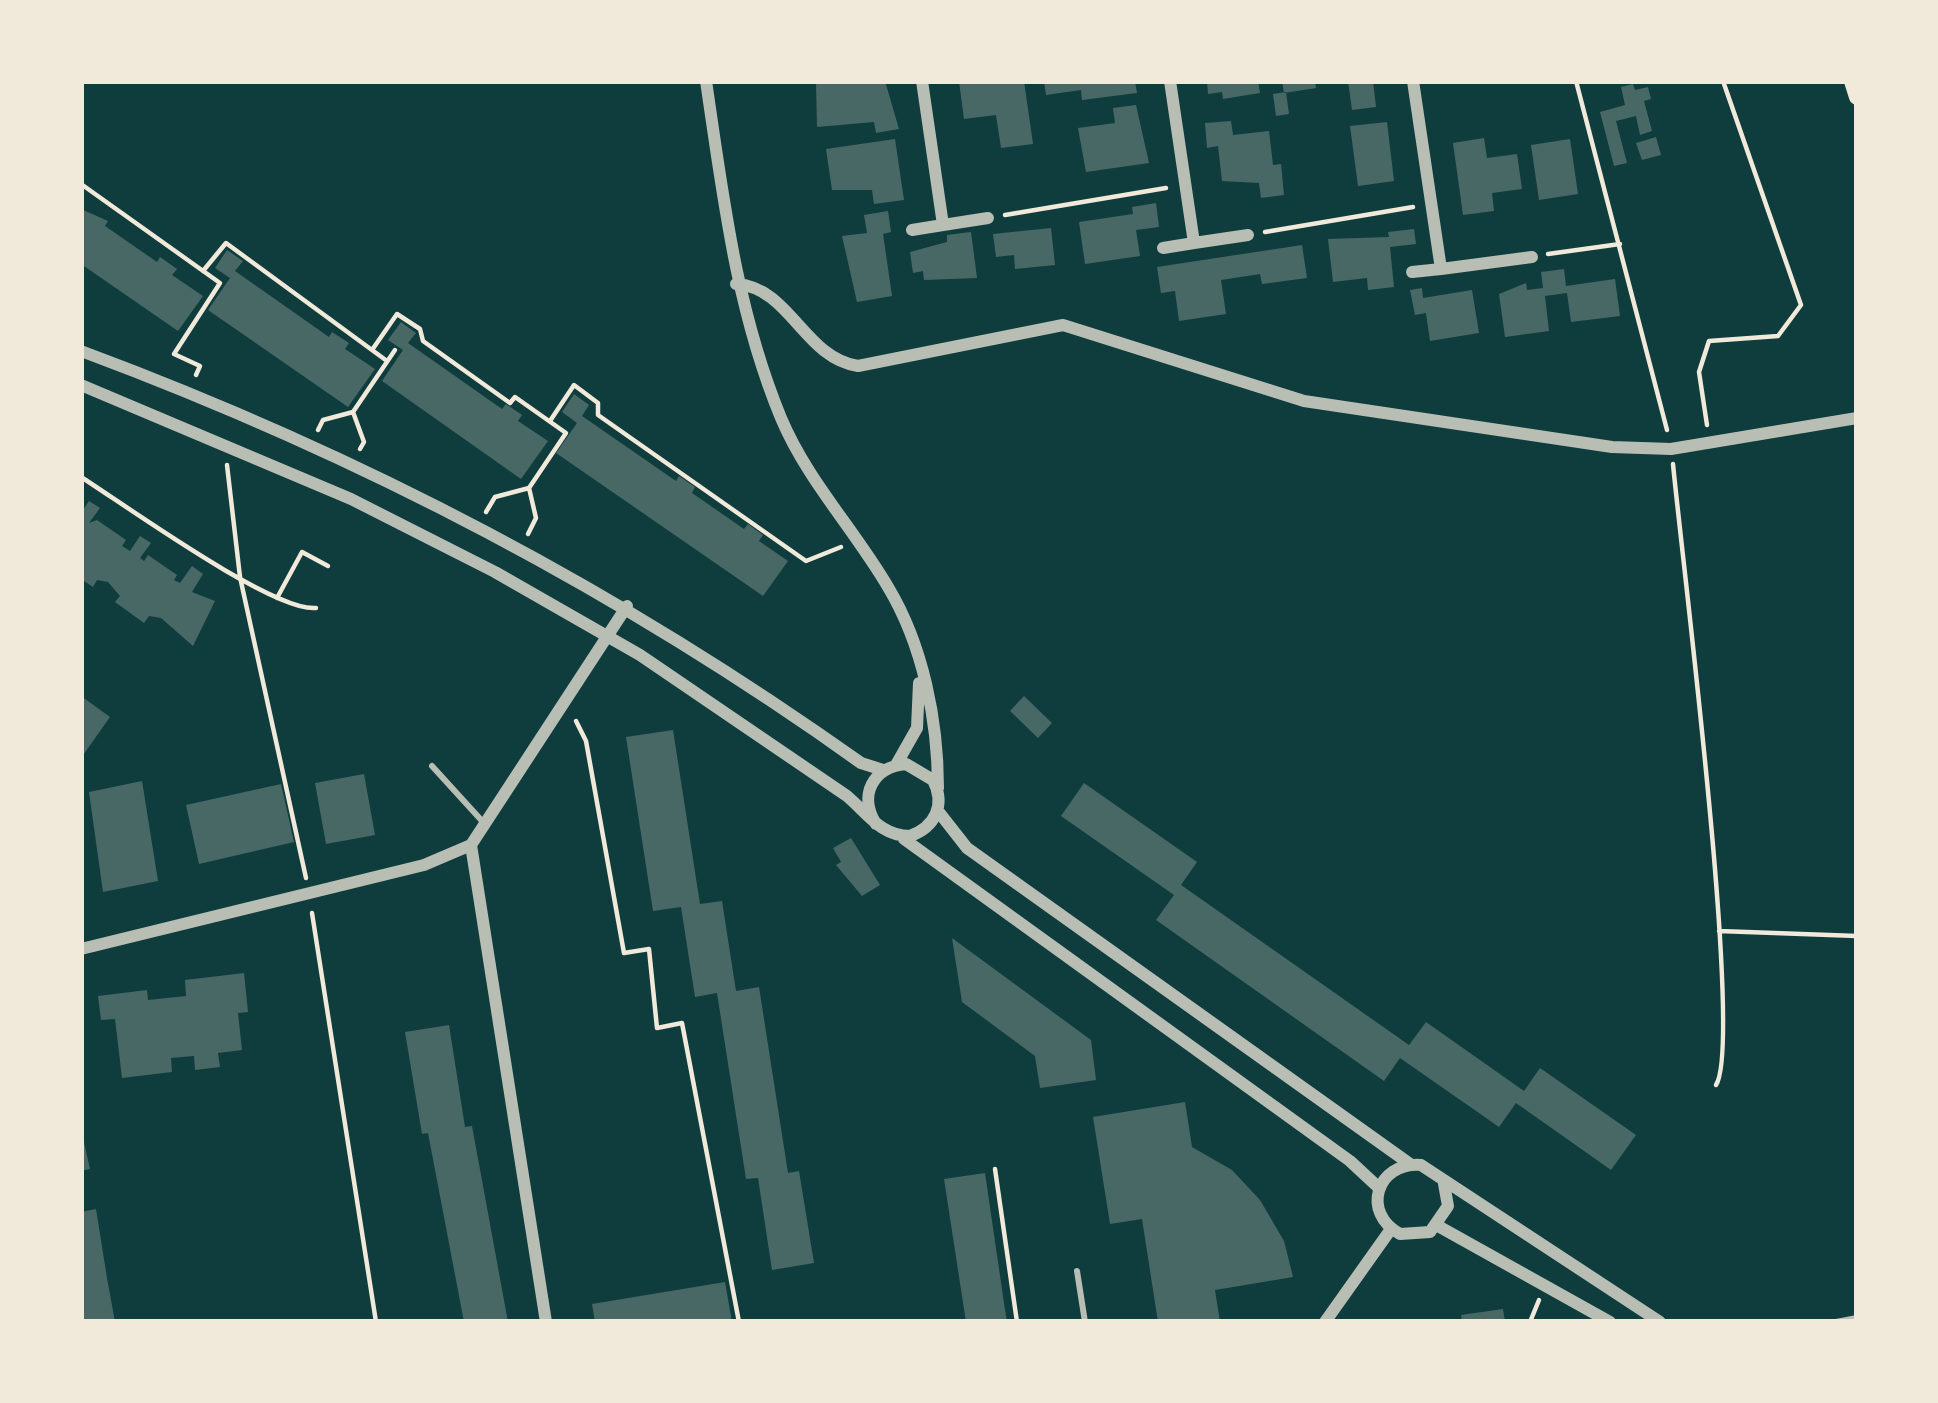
<!DOCTYPE html>
<html>
<head>
<meta charset="utf-8">
<style>
	body { margin:0 }
	#map { position:relative; width:1938px; height:1403px; overflow:hidden; background:#0f3d3e; font-family:"Nunito Sans",sans-serif }
	canvas { display:block }
	.frame { position:absolute; inset:0; border:84px solid #f1e9da; pointer-events:none }
</style>
</head>
<body>
<div id="map">
<canvas width="1938" height="1403"></canvas>
<div class="frame"></div>
</div>
<script>
const ctx = document.querySelector('canvas').getContext('2d');
ctx.lineJoin = 'round';
function fillPath(path, color) {
  ctx.fillStyle = color;
  ctx.fill(path, 'evenodd');
}
function strokePath(path, color, width, dash) {
  ctx.strokeStyle = color;
  ctx.lineWidth = width;
  ctx.lineCap = dash ? 'butt' : 'round';
  ctx.setLineDash(dash || []);
  ctx.stroke(path);
}
fillPath(new Path2D(`
	M885,81l14,48 -23,4 -2,-11 -57,5 -1,-44z
	M959,81h65l9,63 -32,4 -5,-33 -32,4z
	M1044,81h91l2,12 -55,7 -1,-10 -35,5z
	M1207,81h51l2,12 -37,6 -1,-7 -14,2z
	M1282,81h33l1,7 -32,5z
	M1348,81h25l3,26 -24,3z
	M1633,84l2,6 13,-3 3,12 -7,2 8,30 -12,4 -4,-19 -20,5 11,42 -13,3 -14,-54 25,-7 -4,-18z
	M1286,92l3,22 -13,2 -3,-22z
	M1136,105l13,58 -63,9 -8,-44 37,-5 -2,-15z
	M1231,121l2,14 36,-4 4,34 8,-1 3,31 -23,3 -2,-15 -37,-2 -4,-35 -11,2 -2,-25z
	M1387,122l7,59 -36,5 -8,-60z
	M1656,137l5,18 -19,5 -6,-17z
	M1484,138l3,20 30,-4 5,35 -30,4 2,18 -31,4 -10,-72z
	M895,139l9,61 -30,4 -2,-14h-40l-6,-41z
	M1570,139l8,55 -39,6 -8,-55z
	M1156,203l3,24 -23,3 4,26 -55,8 -6,-42 54,-8 -1,-7z
	M81,209l27,12 -3,5 52,36 3,-5 17,12 -5,6 31,21 -25,35 -97,-67z
	M888,211l3,21 -8,2 9,62 -35,6 -15,-66 25,-3 -3,-18z
	M1051,228l4,37 -40,4 -1,-14 -18,2 -3,-23z
	M1414,229l2,15 -26,3 4,40 -26,3 -1,-12 -34,4 -5,-43 61,-2 -1,-5z
	M971,232l6,46 -53,2 -1,-9 -10,2 -3,-21 37,-10v-7z
	M1302,245l5,33 -45,6 -2,-10 -39,6 5,34 -47,7 -4,-30 -14,2 -4,-26z
	M227,250l16,11 -8,10 94,66 3,-5 17,11 -4,6 30,20 -27,38 -140,-97 22,-32 -15,-10z
	M1564,269l2,17 49,-7 5,37 -49,6 -4,-29 -22,3 4,35 -44,6 -6,-43 27,-11 1,7 16,-2 -2,-16z
	M1422,288l1,10 49,-8 7,43 -49,8 -4,-28 -11,2 -5,-25z
	M401,322l15,11 -8,10 94,66 4,-5 16,11 -4,6 30,20 -27,38 -139,-98 21,-31 -15,-10z
	M574,394l15,11 -7,11 94,65 3,-5 16,11 -3,6 52,36 4,-5 15,11 -4,6 29,20 -25,35 -207,-143 21,-30 -15,-11z
	M89,501l11,7 -11,15 8,-3 29,20 -4,6 8,5 10,-15 11,7 -11,15 4,3 4,-6 29,20 -3,5 6,3 12,-17 11,8 -11,18 23,9 -22,45 -32,-28 -12,-2 -5,7 -29,-21 5,-6 -12,-14 -11,-2 -4,7 -12,-8v-66z
	M81,696l29,21 -29,41z
	M1024,696l28,27 -14,15 -28,-27z
	M673,730l27,174 22,-3 14,90 23,-4 29,186 11,-2 15,92 -42,7 -14,-92 -12,1 -29,-186 -22,4 -14,-90 -28,4 -27,-174z
	M364,774l11,61 -49,9 -11,-61z
	M142,781l16,100 -55,11 -14,-100z
	M1084,783l113,79 -16,23 228,160 17,-23 98,69 16,-23 96,67 -25,35 -95,-67 -17,24 -99,-69 -16,23 -228,-161 18,-25 -113,-79z
	M281,784l13,58 -95,22 -13,-59z
	M851,838l29,47 -18,11 -26,-31 5,-3 -8,-14z
	M952,938l139,102 5,40 -56,8 -5,-32 -73,-54z
	M244,973l4,39 -10,1 4,37 -24,3 2,14 -25,3 -1,-14 -23,2 1,14 -50,6 -7,-59 -14,1 -3,-24 49,-6 1,10 38,-4 -1,-16z
	M449,1025l16,102 7,-1 36,196h-44l-36,-189 -6,1 -17,-102z
	M1185,1102l7,45 40,23 28,30 24,41 9,36 -78,13 5,32h-62l-16,-103 -32,5 -17,-107z
	M81,1129l9,40 -9,2z
	M985,1173l19,130 3,19h-41l-22,-143z
	M96,1209l11,69 8,44h-34v-110z
	M725,1282l7,40h-137l-3,-18z
	M1503,1309l2,13h-43l-1,-7z`), '#486865');
strokePath(new Path2D(`
	M1576,81l91,349
	M81,184l139,99 -46,71 26,12 -4,9
	M1005,215l161,-27
	M1265,232l148,-25
	M1548,254l72,-10
	M203,271l23,-28 161,118
	M372,350l25,-36 23,15 3,12 87,62 5,-6 51,36 -37,55 -34,9 -9,15
	M550,421l24,-36 24,18v12l208,146 35,-14
	M1707,425l-8,-53 10,-31 69,-5 23,-31 -78,-224
	M318,430l5,-10 30,-8
	M360,449l4,-7 -11,-30 42,-62
	M1673,464c8,87 71,577 43,621
	M227,465l13,112 66,301
	M81,477c44,28 192,135 235,131
	M528,534l8,-16 -7,-30
	M277,598l25,-46 26,14
	M576,721l10,20 38,212 25,-4 8,79 25,-5 57,299
	M312,913l64,409
	M1719,931l138,5
	M995,1169l22,153
	M1530,1322l9,-22`), '#f1e9da', 4.5);
strokePath(new Path2D(`
	M432,766l51,56
	M1077,1271l8,51
	M1836,1322l21,-4`), '#b8beb3', 6);
strokePath(new Path2D(`
	M706,81c17,115 30,228 75,337 26,62 73,111 107,169 35,58 50,134 50,201
	M922,81l21,144 45,-7
	M1170,81l24,162 54,-8
	M1413,81l28,188 91,-12
	M912,230l31,-5
	M1163,248l31,-5
	M1412,272l29,-3
	M736,284c54,3 68,74 122,82l205,-41 241,76 308,46 59,2 186,-31
	M81,351c277,103 539,240 780,412l22,7
	M81,385l270,114 144,73 145,83 207,141c21,18 34,40 63,40 25,-9 36,-31 23,-56l-27,-16c-33,3 -48,31 -30,60
	M896,765l21,-37 2,-45
	M938,811l29,37 443,316
	M904,839l446,322 28,26
	M471,845l75,477
	M81,949l343,-84 47,-20 156,-239
	M1444,1184l4,22 -18,26 -30,2c-39,-21 -24,-72 21,-69l239,157
	M1438,1226l172,96
	M1325,1322l66,-93`), '#b8beb3', 12);
strokePath(new Path2D(`
	M1852,81l5,16`), '#f1e9da', 16);
</script>
</body>
</html>
